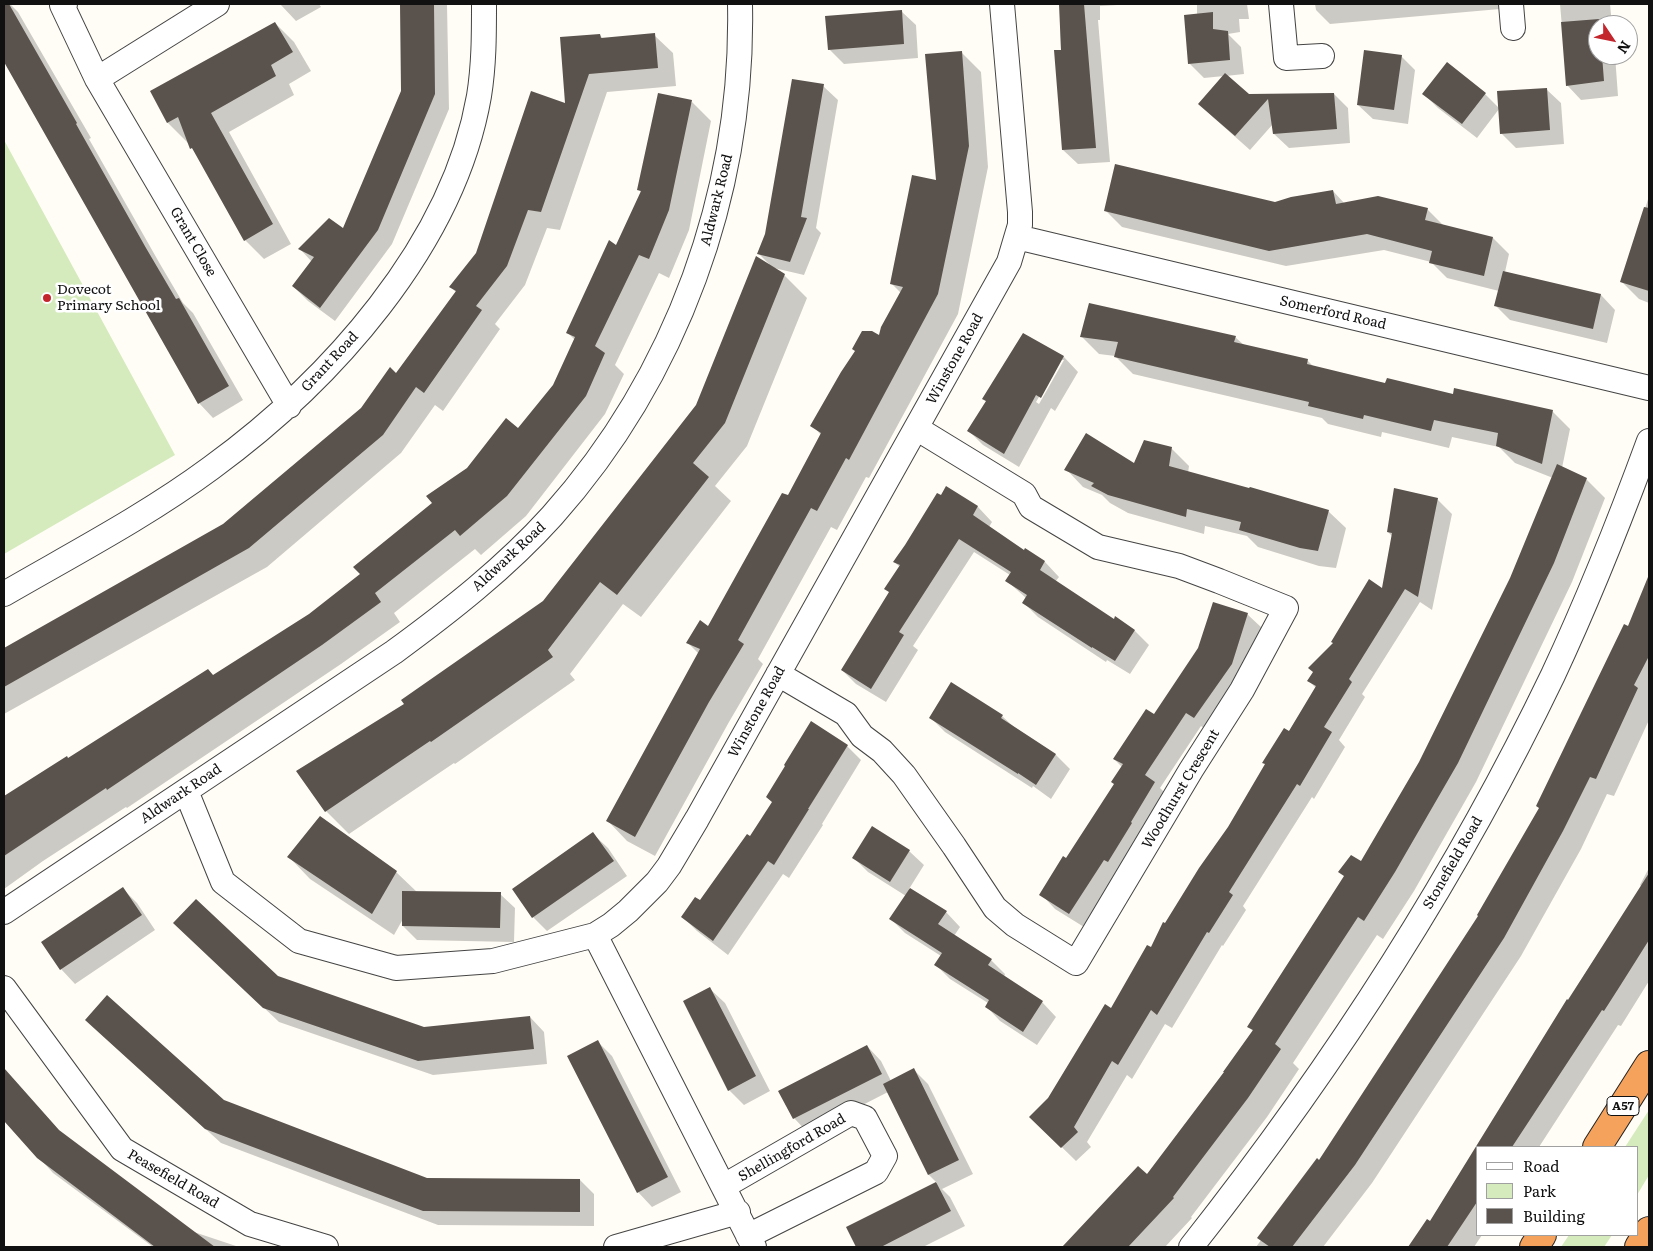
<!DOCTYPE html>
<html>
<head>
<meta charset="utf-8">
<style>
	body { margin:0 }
	#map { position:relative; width:1653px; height:1251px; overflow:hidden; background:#fffdf5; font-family:Literata,serif }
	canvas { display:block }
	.frame { position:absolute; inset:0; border:5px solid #111; pointer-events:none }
	.legend { position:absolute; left:1476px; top:1146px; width:162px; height:90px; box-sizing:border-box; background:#fff; border:1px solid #a0a0a0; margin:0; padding:6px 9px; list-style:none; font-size:15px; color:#111 }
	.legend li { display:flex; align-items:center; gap:10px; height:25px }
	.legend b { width:25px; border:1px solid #a0a0a0 }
	.north { position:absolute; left:1588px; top:15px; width:50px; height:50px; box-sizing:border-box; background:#fff; border:1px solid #a0a0a0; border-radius:50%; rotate:124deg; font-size:14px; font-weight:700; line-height:20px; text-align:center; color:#111 }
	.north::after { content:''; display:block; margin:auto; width:18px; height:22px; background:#c4262e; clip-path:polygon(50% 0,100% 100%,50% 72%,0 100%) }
</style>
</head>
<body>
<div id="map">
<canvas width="1653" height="1251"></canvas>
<div class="frame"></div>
<ul class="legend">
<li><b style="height:6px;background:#fff"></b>Road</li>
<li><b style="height:14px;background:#d5ebbd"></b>Park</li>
<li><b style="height:14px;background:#5a524d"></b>Building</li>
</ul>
<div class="north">N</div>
</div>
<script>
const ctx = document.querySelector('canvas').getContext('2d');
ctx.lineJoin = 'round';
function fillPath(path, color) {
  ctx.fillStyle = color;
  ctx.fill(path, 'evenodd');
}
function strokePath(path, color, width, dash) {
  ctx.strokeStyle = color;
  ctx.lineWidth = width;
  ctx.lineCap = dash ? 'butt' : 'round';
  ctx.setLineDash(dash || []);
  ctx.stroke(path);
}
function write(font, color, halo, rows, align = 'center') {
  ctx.font = font + ' Literata,serif';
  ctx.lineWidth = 5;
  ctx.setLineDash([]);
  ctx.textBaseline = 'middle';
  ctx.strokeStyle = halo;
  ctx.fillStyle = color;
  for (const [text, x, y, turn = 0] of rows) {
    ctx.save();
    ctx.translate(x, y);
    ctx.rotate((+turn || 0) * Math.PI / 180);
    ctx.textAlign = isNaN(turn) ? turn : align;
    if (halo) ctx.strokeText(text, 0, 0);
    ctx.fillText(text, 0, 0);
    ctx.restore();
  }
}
fillPath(new Path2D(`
	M4,140l171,315 -171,99z
	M1649,1110v65l-12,20v-48h-12z
	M1569,1235h43l-8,12h-43z`), '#d5ebbd');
fillPath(new Path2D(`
	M4,4h6l8,8 73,126 -2,1 71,125 23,39 10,10 50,87 -30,18 -14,-15 -195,-343z
	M280,4h39l2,3 -25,14z
	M401,4h46l2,105 -57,135 -57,77 -27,-20 -15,-15 19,-24 -12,-13 44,-19 59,-139z
	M1060,4h75l-35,2v14h-2l12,142 -32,2 -15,-14z
	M1197,4h50l2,15h-10l1,13 -12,2 13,13 3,27 -18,2 22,20 86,-2 14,14 2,35 -61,5 -15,-14 -1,-10 -23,26 -36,-32 -14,-14 24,-28 -20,2 -15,-15 8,-48z
	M1315,4h184l1,5 -170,15 -14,-14z
	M1558,4h52l2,21h-14v30h17l3,41 -37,4 -14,-15 -7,-81z
	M901,11l15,14 2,33 -74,6 -15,-15z
	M275,23l19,19 17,29 -22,13 5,11 -65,37 62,112 -27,15 -19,-19 -49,-87 -9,-11 -19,-19 -16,-32z
	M600,35l3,4 51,-4 19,18 3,33 -69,6 -47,138 -13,-2 -22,57 -30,39 5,5 -57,82 -8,-6 -34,48 -134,114 -263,147v-65l220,-124 138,-117 34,-33 61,-82 -6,-6 26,-33 90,-149z
	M961,52l20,20 7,95 -30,147 -89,164 -3,-1 -29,53 -6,-3 -73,132 5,5 -34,58 -74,134 -28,-15 -19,-20 91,-167 -11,-11 20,-16 81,-131 32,-61 -9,-10 44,-74 24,-14 21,-44 -9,-9 45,-102z
	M1401,56l14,14 -7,54 -35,-5 -15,-14z
	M1447,64l38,30 14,14 47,-19 15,14 3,41 -48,4 -15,-15 -2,-24 -22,29 -39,-30 -14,-14z
	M823,86l15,14 -22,128 5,5 -17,42 -30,-7 10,7 23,23 -60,148 -32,40 16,15 -90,116 -18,-13 -53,70 5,6 -120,84 -1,-1 -105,71 -23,-23 80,-107 138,-102 153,-197 72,-141 -10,-10z
	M692,102l19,19 -22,109 -20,48 -10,-5 -44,92 9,9 -19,40 -79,102 -45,39 -6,-6 -81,64 6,9 -59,42 -214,144 -1,-1 -83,54 -39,28v-71l11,-7 53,-52 146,-83 96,-61 52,-41 106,-105 50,-39 36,-45 21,-45 -7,-7 49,-86 24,-55 -3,-3z
	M1333,191l12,13 82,5 17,17 49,12 16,16 -4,18 96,23 14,15 -8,33 -97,-23 -14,-14 3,-15 -52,-13 -16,-16 -47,-12 -98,16 -164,-39 -16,-16 169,-7z
	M1649,196v107l-10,-4 -17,-17z
	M1023,334l41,23 14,15 -23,39 -4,-3 -32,59 -36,-22 -14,-14 18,-29 -3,-3zM1061,360h3l-25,44 -3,-2z
	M1081,336l154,1 9,8 63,15 7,7 72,18 166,26 18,18 -8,39 24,11 19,19 -33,84 -96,200 -62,109 -31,48 -6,-4 -84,128 6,6 -32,48 -76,100 1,1 -27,29h-101l74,-79 10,8 78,-104 28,-40 -6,-6 114,-163 58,-100 91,-184 42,-101 -38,-15 -16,-16 -47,-10 -3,11 -67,-16 -1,5 -53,-13 -6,-6 -189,-44 -18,-18 -16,-2z
	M1172,449l17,17 -1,7 140,38 18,17 -10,40 -17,-2 -61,-19 -11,-11 -42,-10 -1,8 -76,-21 -18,-10 -8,-8 -19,-8 -17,-18 69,-4z
	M947,488l31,19 14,15 -3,5 35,24 1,-1 20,12 14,15 -4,5 59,38 2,-2 19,13 14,14 -19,29 -23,-14 -1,2 -68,-45 -14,-14 2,-5 -19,-17 3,-6 -36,-23 -61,94 5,4 -32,52 -30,-18 -14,-14 48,-77 10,-26 -6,-5z
	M1437,499l15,15 -20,96 -12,-8 -58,92 3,3 -26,43 6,7 -31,52 -2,-2 -69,109 3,4 -23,36 -1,-1 -50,83 -7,-4 -33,55 -5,-4 -40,67 4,5 -15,14 -45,-44 18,-18 63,-89 39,-61 14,-25 64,-96 87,-140 -7,-7 74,-91 10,-53 -5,-5z
	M1649,577v143l-35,76 -7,-2 -26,55 -60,107 -149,227 -49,64h-67l63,-86 161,-245 60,-108 89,-180z
	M1247,614l15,14 -16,51 -37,53 -8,-6 -41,62 9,9 -85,130 -29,-18 -14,-15 25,-34 49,-76 7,-17 -8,-8z
	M952,684l50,32 12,11 42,28 14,14 -19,30 -18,-13 -1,2 -87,-56 -14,-14z
	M847,746l14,14 -39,64 1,1 -34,53 -6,-4 -55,81 -31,-24 -14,-14 17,-15 51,-64 22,-36z
	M593,834l15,14 19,28 -80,55 -14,-14z
	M909,851l15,14 -15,24 37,23 14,15 -6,9 37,24 14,14 -1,3 38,25 14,15 -19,28 -37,-24 -14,-15 2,-3 -38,-24 -14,-14 5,-9 -36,-23 -14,-14 15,-23 -38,-24 -14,-14z
	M289,857l107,15 21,20 83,2 15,14 -1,34 -97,-2 -14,-14v-7l-9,16 -84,-56z
	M1649,868v113l-28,45 -3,-1 -79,122h-62v88h5l-8,12h-65l18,-26 3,1 137,-221 75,-114 -2,-2z
	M123,889l14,14 18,27 -80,54 -14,-15z
	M189,937l89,40 146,51 106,-11 14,15 3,32 -114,11 -154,-53z
	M710,989l15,14 45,88 -26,14 -15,-15z
	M101,1034l122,68 204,77 153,1 14,14v32l-156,-1 -217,-82z
	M598,1042l14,14 69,136 -29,15 -14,-15z
	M867,1046l14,15 10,20 23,-11 14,14 45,90 -31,15 8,8 15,29 -42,21h-65l-10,-20 89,-44 -8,-8 -41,-83 -80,41 -14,-15z
	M4,1069l59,66 128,96 48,16h-86l-100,-74 -49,-54z`), '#0003');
fillPath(new Path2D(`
	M4,4h5l68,119 -1,1 70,124 30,51 3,-1 50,88 -31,18 -194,-342z
	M400,4h34l1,90 -57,136 -58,78 -28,-22 22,-29 -16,-8 31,-31 14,10 58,-137z
	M1059,4h25l12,144 -34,2 -8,-100h7z
	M902,10l2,34 -76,6 -3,-34z
	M1213,12v17l15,2 2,29 -42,4 -4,-49z
	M1599,19l-1,36h4l2,26 -38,5 -5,-64z
	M275,22l18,30 -22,13 5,11 -65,37 62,111 -29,17 -52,-93 -2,1 -12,-32 -11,6 -17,-32z
	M655,33l3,35 -69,6 -48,138 -13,-2 -21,56 -31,40 6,4 -58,83 -8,-6 -33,48 -134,113 -245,139v-39l219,-124 138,-116 29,-41 6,6 60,-82 -7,-4 27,-34 55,-162 34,12 -5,-66 40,-3 1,4z
	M1364,50l38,5 -8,55 -37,-5z
	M962,51l7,95 -31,148 -89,166 -3,-2 -29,53 -6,-3 -73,132 6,4 -35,58 -74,135 -29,-16 94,-172 -14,-6 14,-23 8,6 74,-133 6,2 33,-62 -11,-7 31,-54 14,-21 -3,-2 10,-18h10l7,4 2,-8 22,-40 -13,-3 22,-109 24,5 -11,-126z
	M1447,62l39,31 -24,31 -40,-30z
	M1225,73l24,21 85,-1 3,36 -64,5 -5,-35 -33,37 -37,-32z
	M792,79l32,5 -23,133 6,1 -17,44 -33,-8 8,-20z
	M1547,88l3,42 -50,4 -3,-43z
	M658,93l34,7 -23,110 -20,49 -10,-4 -44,91 10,7 -19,43 -79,100 -47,40 -5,-6 -80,63 6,9 -59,43 -215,145 -1,-2 -102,68v-60l63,-40 1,2 140,-89 5,6 96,-61 51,-40 -7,-7 79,-64 -6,-7 41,-28 39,-50 12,10 35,-43 22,-48 -9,-4 43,-93 7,5 25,-54 -4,-1z
	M1115,164l160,38 16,-5 42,-7 3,14 42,-8 50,12 -3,12 68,17 -9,39 -55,-13 3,-12 -65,-17 -98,17 -165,-40z
	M1644,207l5,1v83l-29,-9z
	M756,256l29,18 -60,149 -32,40 16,14 -92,118 -17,-13 -52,68 5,7 -122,85 -1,-1 -105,71 -29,-41 108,-67 -3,-4 142,-99 153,-196z
	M1503,271l98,23 -8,35 -99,-23z
	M1089,303l147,33 -2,6 74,17 -1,5 78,19 2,-5 66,16 1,-6 99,22 -11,54 -46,-18 2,-13 -64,-13 -3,11 -67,-16 -1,4 -55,-13 1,-4 -195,-45 4,-15 -38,-5z
	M1023,333l41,23 -23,42 -5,-3 -32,59 -37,-23 19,-30 -4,-2z
	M1086,433l48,30 10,-23 28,7 -3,19 80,22 1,-1 79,23 -11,41 -18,-3 -61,-18 2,-8 -54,-13 -1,8 -78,-22 -17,-9 3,-3 -30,-13z
	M1557,464l30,14 -33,85 -96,200 -63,109 -31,49 -6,-4 -83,127 6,5 -33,49 -75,99 1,1 -46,49h-66l76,-81 9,8 77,-102h-1l30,-42 -6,-3 97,-151 -6,-4 13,-17 10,6 58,-99 91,-184z
	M946,486l32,20 -5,9 51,35 1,-2 20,13 -5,9 74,49 1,-3 20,14 -20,31 -23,-14v1l-70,-45 5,-8 -22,-14 6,-9 -52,-33 -60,93 5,3 -33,54 -30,-19 48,-78 -5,-3 16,-24 -7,-3 12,-17 32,-52 4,2z
	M1394,488l44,10 -20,99 -13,-8 -56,90 3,3 -28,45 8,5 -32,54 -3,-2 -68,108 4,3 -24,38 -2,-1 -50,83 -6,-5 -33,55 -6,-4 -38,66 4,5 -17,16 -32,-31 19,-19 57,-94 6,4 36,-63 4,2 12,-25 2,1 34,-55 29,-41 37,-63 -3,-1 22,-35 5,3 27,-45 -9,-5 6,-9 -5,-4 25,-25 -2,-1 38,-63 13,9 10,-55 -5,-1z
	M1648,577h1v79l-15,29 4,3 -42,91 -6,-2 -27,54 -59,107 -149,227 -63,82h-22l-13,-9 60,-80 2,2 159,-244 -1,-1 62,-107 -3,-2 88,-182 4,2z
	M1213,602l35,11 -16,51 -38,54 -8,-5 -41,62 10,7 -24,40 1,1 -24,39 -4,-2 -35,54 -30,-19 24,-39 3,2 48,-74 -3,-2 12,-18 -10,-5 33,-50 8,5 44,-66z
	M951,682l52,33 -2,3 55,36 -20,31 -18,-12v1l-89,-56z
	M811,721l37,24 -40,64h1l-35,56 -6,-4 -55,80 -32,-24 14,-20 5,3 47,-66 3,2 22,-34 -6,-5 19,-31 -1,-1z
	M320,816l77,55 -25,43 -85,-57z
	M872,826l38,24 -20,32 -38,-24z
	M593,832l21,29 -82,57 -20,-29z
	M1649,873v67l-29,46 -16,25 -2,-1 -90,137h-35v55l-30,45h-39l19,-28 3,2 137,-222 1,1z
	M123,887l19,28 -82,55 -19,-28z
	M910,888l37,23 -9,13 54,35 -4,6 55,36 -20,31 -38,-25 4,-7 -55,-35 8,-12 -53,-34z
	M402,891l99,1 -1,36 -98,-2z
	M196,899l82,77 146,51 106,-11 4,33 -116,12 -155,-53 -90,-85z
	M710,987l46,89 -28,15 -45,-90z
	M107,995l117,105 203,78 153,1v33l-157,-1 -218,-82 -120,-109z
	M598,1040l70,137 -31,16 -70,-137z
	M867,1045l15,29 -89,45 -15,-28z
	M4,1068l55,62 156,117h-60l-118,-89 -33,-37z
	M914,1068l45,92 -31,15 -45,-91z
	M936,1182l15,29 -70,36h-25l-10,-20z`), '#5a524d');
const street = new Path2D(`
	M65,4l-3,1 35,74 192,327
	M1281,4l5,54 36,-2
	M1511,4l2,24
	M97,79l120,-75
	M1017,237l632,151
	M4,594c69,-40 142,-78 207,-126 118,-86 242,-222 268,-372 5,-31 5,-61 5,-92
	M778,674l68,40 16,22 20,15 22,24 50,71 41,62 20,17 61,38 115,-193 51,-80 44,-82 -67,-27 -40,-15 -81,-19 -67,-40 -7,-13 -108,-66
	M186,791l37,91 76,59 97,27 97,-7 102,-26 16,-10 17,-14 29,-29 12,-16 28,-47 312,-557 11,-37v-13l-18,-208
	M4,912l390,-260c56,-41 111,-84 158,-136 125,-140 192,-325 188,-512
	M595,935l159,312
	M4,988l118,161 128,75 76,23
	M724,1186l127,-73 14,5 20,38 -9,16 -128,64
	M616,1247l122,-35
	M1191,1247c140,-177 264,-368 362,-572 36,-77 67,-155 96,-234`);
const highway = new Path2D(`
	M1597,1147l52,-82
	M1534,1247l8,-12
	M1639,1247l10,-16`);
strokePath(street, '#444', 26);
strokePath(highway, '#222', 30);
strokePath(street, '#fff', 24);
strokePath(highway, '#f5a25d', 28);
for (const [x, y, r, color] of [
	[47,298,5,"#c4262e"]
]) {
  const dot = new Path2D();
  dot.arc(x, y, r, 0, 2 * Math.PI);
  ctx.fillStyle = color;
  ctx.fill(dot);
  strokePath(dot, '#fff', 2);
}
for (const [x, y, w] of [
	[1623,1106,32]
]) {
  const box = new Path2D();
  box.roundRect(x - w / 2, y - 9.5, w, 19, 4);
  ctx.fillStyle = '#fff';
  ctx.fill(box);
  strokePath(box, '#111', 1);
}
write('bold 12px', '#111', null, [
	["A57",1623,1106]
]);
write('14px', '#111', '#fff', [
	["Aldwark Road",717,200,-76],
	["Grant Close",193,242,60],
	["Somerford Road",1333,313,13],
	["Winstone Road",955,359,-61],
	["Grant Road",330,362,-47],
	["Aldwark Road",509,557,-43],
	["Winstone Road",757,712,-61],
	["Woodhurst Crescent",1181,789,-59],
	["Aldwark Road",181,794,-34],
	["Stonefield Road",1453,863,-60],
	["Shellingford Road",792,1148,-30],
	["Peasefield Road",173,1179,30]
]);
write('14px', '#111', '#fff', [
	["Dovecot",57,290],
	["Primary School",57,306]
], 'left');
</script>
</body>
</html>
